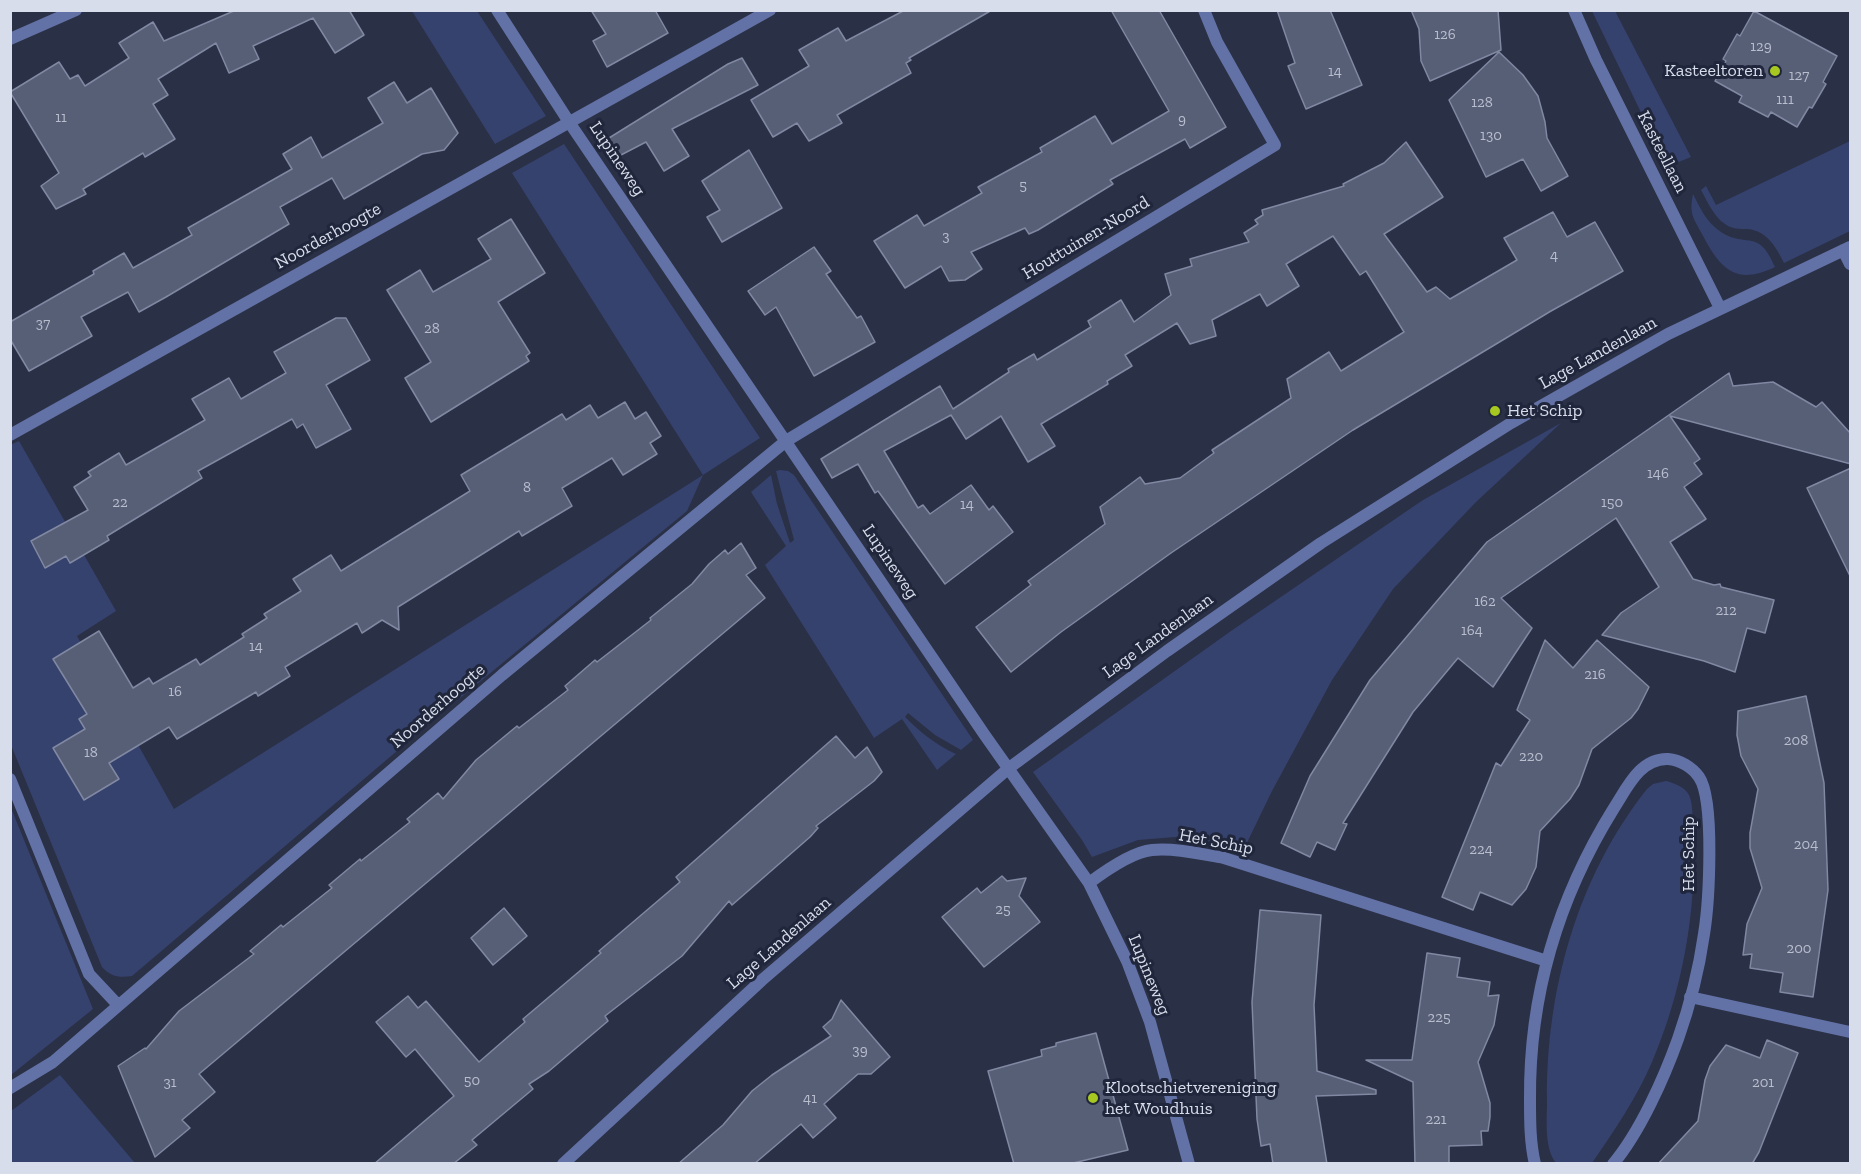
<!DOCTYPE html>
<html>
<head>
<meta charset="utf-8">
<style>
	body { margin:0 }
	#map { position:relative; width:1861px; height:1174px; overflow:hidden; background:#2a3046; font-family:"Zilla Slab",serif }
	canvas { display:block }
	.frame { position:absolute; inset:0; border:12px solid #d8ddeb; pointer-events:none }
</style>
</head>
<body>
<div id="map">
<canvas width="1861" height="1174"></canvas>
<div class="frame"></div>
</div>
<script>
const ctx = document.querySelector('canvas').getContext('2d');
ctx.lineJoin = 'round';
function fillPath(path, color) {
  ctx.fillStyle = color;
  ctx.fill(path, 'evenodd');
}
function strokePath(path, color, width, dash) {
  ctx.strokeStyle = color;
  ctx.lineWidth = width;
  ctx.lineCap = dash ? 'butt' : 'round';
  ctx.setLineDash(dash || []);
  ctx.stroke(path);
}
function write(font, color, halo, rows, align = 'center') {
  ctx.font = font + ' "Zilla Slab",serif';
  ctx.lineWidth = 6;
  ctx.setLineDash([]);
  ctx.textBaseline = 'middle';
  ctx.strokeStyle = halo;
  ctx.fillStyle = color;
  for (const [text, x, y, turn = 0] of rows) {
    ctx.save();
    ctx.translate(x, y);
    ctx.rotate((+turn || 0) * Math.PI / 180);
    ctx.textAlign = isNaN(turn) ? turn : align;
    if (halo) ctx.strokeText(text, 0, 0);
    ctx.fillText(text, 0, 0);
    ctx.restore();
  }
}
fillPath(new Path2D(`
	M412,11h65l69,105 -51,28z
	M1592,11h23l76,146 -15,6 -12,-3z
	M1850,141v90l-66,32c-8,-16 -17,-32 -36,-34 -9,0 -16,0 -23,-5 -11,-7 -18,-23 -24,-34l5,-4 10,19z
	M564,144l196,294 -57,37 -16,36 -250,206 -305,259c-12,2 -21,1 -30,-9l-91,-222 -1,-300 9,-4 97,170 -39,25 97,173 529,-334 -191,-302z
	M1693,194c7,14 14,29 28,38 26,17 37,-5 54,35 -39,19 -55,2 -73,-33 -9,-17 -13,-20 -9,-40z
	M1561,423l-85,79 -83,87 -61,91 -60,111 -31,64 -66,-18 -37,3 -46,17 -10,-17 -49,-68 198,-141 192,-131z
	M780,470l8,1 6,4 179,265 -12,10 -26,-15 -27,-22 -3,4c15,15 31,28 51,37l-19,16 -35,-51 -28,19 -109,-173 21,-19 -35,-54 20,-17 6,29 13,39 4,-3 -18,-69z
	M1666,781c8,2 19,6 23,14 5,11 3,29 4,41 4,76 -11,156 -41,226 -16,37 -38,69 -60,101h-36c-12,-15 -9,-43 -9,-62 -1,-110 30,-224 100,-312l6,-5z
	M11,808l82,201 -82,66h-1z
	M60,1075l75,88h-124v-52z`), '#36426e');
const building = new Path2D(`
	M236,10h113l15,25 -29,18 -22,-35 -60,28 6,13 -30,14 -13,-30 -58,36 10,16 -15,9 22,35 -30,18 -2,-4 -60,36 3,5 -30,15 -15,-23 18,-13 -49,-81 49,-30 11,17 8,-4 7,11 44,-28 -10,-15 34,-21 11,19z
	M591,10h64l13,23 -61,34 -14,-26 13,-7z
	M905,10h87l-83,48 2,2 -5,3 5,10 -74,42 5,8 -33,18 -12,-18 -24,14 -22,-37 58,-34 -10,-16 39,-22 8,13z
	M1111,10h48l67,117 -36,21 -5,-9 -75,41 3,4 -75,46 -9,4 -4,-6 -54,24 11,17 -17,11 -16,1 -8,-15 -36,22 -31,-47 43,-26 7,11 58,-33 -4,-6 64,-35 -2,-4 55,-32 17,28 57,-33z
	M1277,10h53l32,75 -56,24 -18,-43 7,-3z
	M1411,10h87l3,40 -71,31 -9,-20 -2,-32z
	M1754,11l83,45 -14,26 3,2 -14,24 -3,-1 -12,20 -26,-15 -3,5 -29,-15 3,-6 -27,-15 11,-20 -3,-2 14,-25 3,2z
	M1499,52l24,23 15,21 7,26 2,16 21,38 -27,15 -18,-32 -37,18 -37,-77z
	M742,58l16,27 -86,44 17,27 -25,15 -18,-29 -27,14 -10,-18 119,-74z
	M394,82l13,21 24,-15 27,45 -14,17 -22,4 -78,45 -12,-21 -52,29 9,17 -123,73 -27,15 -11,-20 -47,25 11,19 -63,35 -19,-32v-17l84,-48 -1,-3 31,-18 9,15 59,-33 -4,-7 104,-59 -9,-15 28,-17 11,21 61,-35 -15,-25z
	M1406,142l37,55 -59,37 43,58 9,-5 14,12 67,-39 -13,-22 49,-26 14,25 28,-15 28,49 -72,40 -198,119 -182,123 -110,79 -50,40 -35,-45 55,-42 -3,-4 77,-57 -5,-17 40,-30 5,7 35,-6 34,-25 -2,-3 79,-52 -4,-19 42,-27 12,19 63,-39 -38,-61 -6,4 -27,-39 -47,28 13,22 -32,20 -7,-12 -48,26 4,16 -26,8 -13,-21 -52,32 7,11 -25,15 1,3 -67,40 14,22 -27,16 -27,-46 -35,23 -15,-24 -67,36 34,57 5,-3 7,9 41,-29 18,25 4,-4 20,26 -68,52 -67,-93 -3,2 -17,-29 -26,14 -11,-19 119,-73 13,23 56,-37 -1,-3 26,-15 3,6 54,-33 -3,-6 33,-21 13,22 37,-27 -6,-21 27,-8 -2,-7 59,-17 -5,-9 14,-9 -3,-4 8,-5 -1,-5 82,-24 -1,-2 41,-21z
	M749,150l33,58 -60,34 -15,-25 13,-7 -18,-29z
	M511,219l34,54 -47,29 32,51 -4,3 3,5 -98,61 -26,-44 26,-16 -44,-72 33,-20 13,22 58,-33 -13,-20z
	M814,247l17,24 -5,3 31,44 4,-2 14,26 -61,34 -38,-69 -11,8 -17,-24z
	M336,318h10l24,42 -44,25 25,44 -35,19 -13,-24 -6,4 -5,-9 -94,52 4,7 -95,58 2,4 -39,23 -4,-7 -21,12 -14,-27 57,-31 -14,-23 17,-11 -3,-4 31,-19 7,12 79,-45 -13,-21 37,-21 12,21 45,-26 -12,-21z
	M1729,373l4,13 40,-4 43,25 6,-5 29,32v30l-181,-48 30,43 -6,4 8,11 -18,13 22,32 -36,23 23,37 21,6 6,-1 1,3 53,13 -9,33 -18,-5 -12,44 -31,-11 -102,-26 19,-22 38,-26 -43,-69 -115,80 31,30 -39,59 -35,-29 -45,54 -70,111 4,1 -12,26 -18,-8 -7,15 -29,-14 29,-67 60,-96 117,-138z
	M625,402l10,17 11,-7 15,24 -11,7 7,11 -34,21 -11,-17 -50,30 10,18 -50,30 -3,-5 -121,76 1,23 -17,-10 -20,13 -5,-10 -72,44 5,9 -32,20 -2,-4 -79,47 -8,-12 -60,36 10,16 -35,21 -31,-52 32,-19 -6,-10 8,-5 -34,-55 46,-28 34,57 16,-10 4,6 43,-25 4,6 44,-28 -2,-3 25,-16 -3,-4 37,-23 -8,-12 38,-24 10,16 129,-80 -9,-16 101,-61 4,6 24,-15 8,13z
	M1851,468v110l-44,-90z
	M741,543l15,25 -10,7 19,23 -566,476 16,18 -33,28 8,8 -35,29 -37,-91 27,-18 1,1 33,-38 75,-57 -4,-3 31,-26 2,2 49,-39 -3,-3 31,-26 1,2 49,-39 -3,-3 31,-26 5,6 33,-39 41,-34 2,2 49,-38 -3,-4 30,-26 2,2 54,-42 -1,-2 42,-34 17,-20 16,-14 3,4z
	M1545,640l28,28 24,-28 52,47 -11,22 -7,9 -39,31 -13,36 -9,14 -30,32 -4,36 -10,22 -14,16 -32,-13 -7,18 -31,-13 54,-134 5,3 29,-46 -13,-10z
	M1806,696l18,87 4,107 -15,107 -33,-5 3,-19 -33,-5 2,-14 -9,1 4,-31 15,-36 -12,-40v-15l8,-44 -17,-33 -4,-21 1,-24z
	M836,736l19,22 12,-11 15,25 -8,9 -58,45 2,2 -8,9 -78,68 -3,-4 -47,55 -77,60 3,5 -59,50 -20,13 4,5 -61,51 5,5 -24,19h-79l80,-68 -39,-47 -9,8 -30,-35 32,-26 10,12 8,-7 53,61 46,-40 -2,-3 78,-66 -2,-2 81,-69 -4,-5z
	M1002,876l5,5 19,-3 -7,18 21,26 -56,45 -42,-50 35,-29 4,5z
	M504,908l23,28 -34,29 -22,-27z
	M1260,910l61,5 -7,90 3,66 59,19v4l-60,2 11,68h-54l-3,-20 -9,2 -4,-27 -5,-117z
	M1427,953l33,5 -3,19 33,5 -2,14 11,-1 -5,30 -16,37 12,41v14l-2,14h-7l1,14 -33,1v18h-34l-2,-82 -47,-22h46z
	M841,1000l49,57 -19,17h-13l-34,30 12,14 -23,20 -12,-14 -47,40h-76l45,-39 29,-34 20,-16 59,-39 -8,-9 9,-8z
	M1096,1033l32,117 -59,14h-55l-26,-93 54,-15 -1,-6 15,-4v-3z
	M1767,1040l31,13 -39,99 -7,12h-94l40,-43 7,-41 5,-14 16,-21 34,13z`);
fillPath(building, '#575f77');
strokePath(building, '#8088a2', 1.5);
strokePath(new Path2D(`
	M497,10l72,112 415,612 105,149 38,78 23,61 39,142
	M1574,10l22,50 124,248
	M10,39l66,-29
	M1843,250l7,14
	M10,435l760,-425
	M10,779l79,195 29,31
	M1089,883c16,-12 43,-31 63,-33 24,-2 48,4 72,8l323,103
	M1690,997l160,35
	M10,1088l43,-26 449,-387 284,-234 489,-296 -58,-103 -13,-32
	M563,1164l199,-184 247,-212 158,-117 154,-108 190,-120 157,-89 182,-87
	M1535,1164c-5,-21 -5,-43 -5,-64 -1,-106 28,-202 84,-292 13,-20 26,-50 54,-49 12,1 24,8 31,18 16,23 10,126 5,157 -5,35 -14,71 -26,105 -14,39 -38,93 -65,125`), '#6372a6', 12);
for (const [x, y, r, color] of [
	[1775,71,6,"#a6c820"],
	[1495,411,6,"#a6c820"],
	[1093,1098,6,"#a6c820"]
]) {
  const dot = new Path2D();
  dot.arc(x, y, r, 0, 2 * Math.PI);
  ctx.fillStyle = color;
  ctx.fill(dot);
  strokePath(dot, '#20263b', 2);
}
write('15px', '#b8bece', null, [
	["126",1445,35],
	["129",1761,47],
	["14",1335,72],
	["127",1799,76],
	["111",1785,100],
	["128",1482,103],
	["11",61,118],
	["9",1182,120],
	["130",1491,136],
	["5",1023,186],
	["3",946,237],
	["4",1554,256],
	["37",43,324],
	["28",432,329],
	["146",1658,474],
	["8",527,488],
	["22",120,503],
	["150",1612,503],
	["14",967,505],
	["162",1485,602],
	["212",1726,611],
	["164",1472,631],
	["14",256,647],
	["216",1595,675],
	["16",175,692],
	["208",1796,741],
	["18",91,753],
	["220",1531,757],
	["204",1806,845],
	["224",1481,850],
	["25",1003,910],
	["200",1799,949],
	["225",1439,1018],
	["39",860,1051],
	["50",472,1081],
	["31",170,1083],
	["201",1763,1083],
	["41",810,1099],
	["221",1436,1120]
]);
write('18px', '#d8ddeb', '#20263b', [
	["Kasteeltoren",1763,71,"right"],
	["Het Schip",1507,411],
	["Klootschietvereniging",1105,1088],
	["het Woudhuis",1105,1109]
], 'left');
write('18px', '#d8ddeb', '#20263b', [
	["Kasteellaan",1662,152,63],
	["Lupineweg",617,159,56],
	["Noorderhoogte",328,236,-29],
	["Houttuinen-Noord",1086,238,-31],
	["Lage Landenlaan",1598,353,-29],
	["Lupineweg",890,562,56],
	["Lage Landenlaan",1158,636,-36],
	["Noorderhoogte",438,706,-41],
	["Het Schip",1216,842,11],
	["Het Schip",1689,854,-90],
	["Lage Landenlaan",779,943,-41],
	["Lupineweg",1149,975,68]
]);
</script>
</body>
</html>
